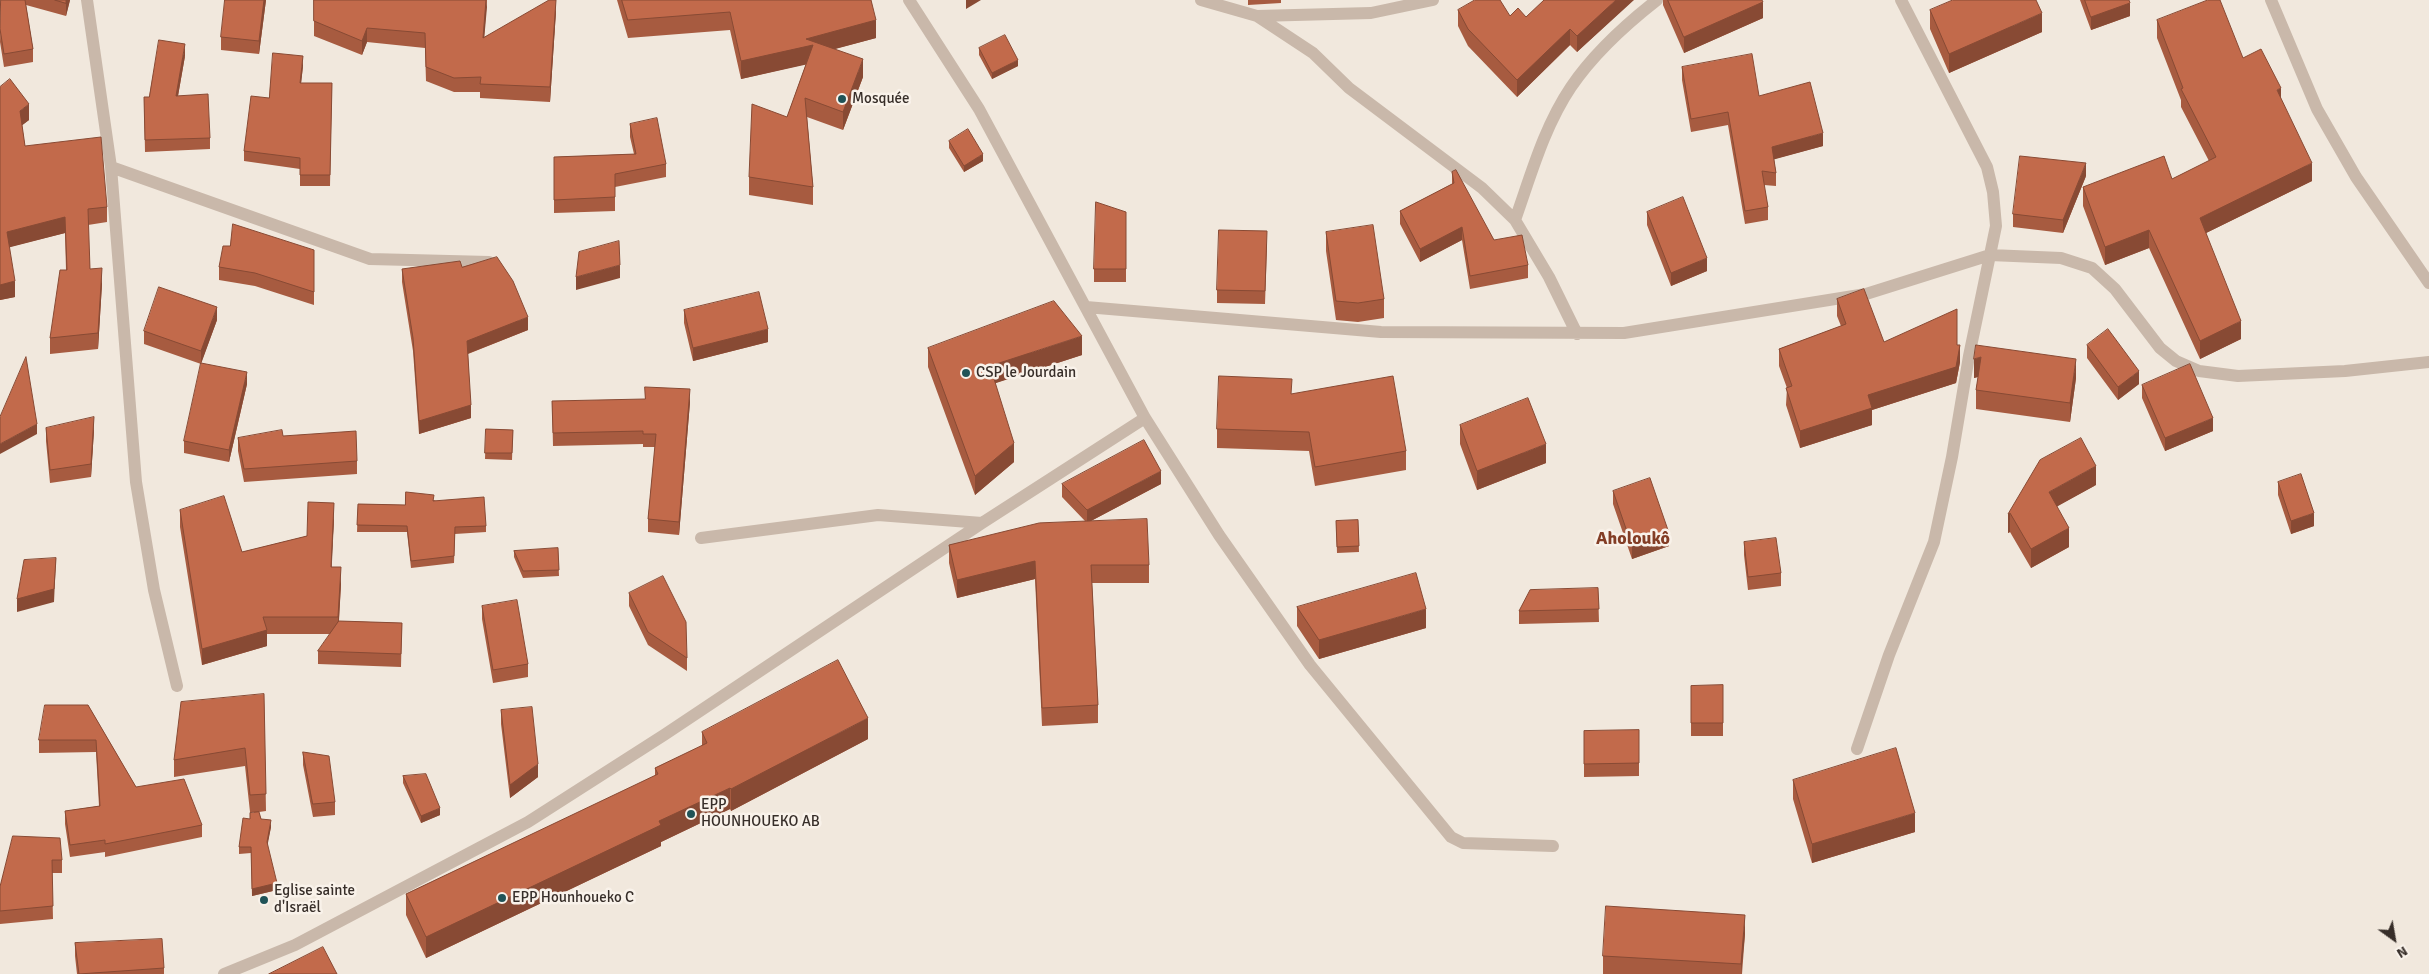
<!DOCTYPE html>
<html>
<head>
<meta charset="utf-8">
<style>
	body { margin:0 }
	#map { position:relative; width:2429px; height:974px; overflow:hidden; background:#f1e8dd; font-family:Signika,sans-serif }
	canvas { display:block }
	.north { position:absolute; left:2369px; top:914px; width:50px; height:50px; -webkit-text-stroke:4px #f9f2ea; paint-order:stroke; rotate:148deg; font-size:14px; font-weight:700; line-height:20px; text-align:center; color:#372e29 }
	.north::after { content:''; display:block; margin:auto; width:18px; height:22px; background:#372e29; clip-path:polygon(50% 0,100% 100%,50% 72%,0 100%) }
</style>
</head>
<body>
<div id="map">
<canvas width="2429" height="974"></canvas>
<div class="north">N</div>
</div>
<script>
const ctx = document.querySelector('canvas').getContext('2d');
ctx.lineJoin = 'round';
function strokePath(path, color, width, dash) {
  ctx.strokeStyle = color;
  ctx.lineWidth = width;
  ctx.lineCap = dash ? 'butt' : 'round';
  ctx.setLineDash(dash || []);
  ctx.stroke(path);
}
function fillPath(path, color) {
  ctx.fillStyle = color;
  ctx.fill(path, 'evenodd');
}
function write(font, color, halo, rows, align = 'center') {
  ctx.font = font + ' Signika,sans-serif';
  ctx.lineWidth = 5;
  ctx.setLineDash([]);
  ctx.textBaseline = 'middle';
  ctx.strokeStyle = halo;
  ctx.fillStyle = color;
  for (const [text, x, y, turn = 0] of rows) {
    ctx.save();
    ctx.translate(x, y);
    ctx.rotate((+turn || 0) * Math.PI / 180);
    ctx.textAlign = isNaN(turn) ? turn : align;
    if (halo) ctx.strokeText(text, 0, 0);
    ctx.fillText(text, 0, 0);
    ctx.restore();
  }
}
strokePath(new Path2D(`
	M87,0l24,167 25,315 18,108 23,96
	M909,0l70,109 166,309 74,117 91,130 141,172 12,6 90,3
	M1201,0l56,16 114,-3 62,-13
	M2271,0l46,109 39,68 73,106
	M1257,16l56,37 36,35 133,100 33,32 34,57 28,57
	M111,167l259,92 119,3
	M1515,220c16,-45 29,-93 56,-133 23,-34 54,-62 86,-87
	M1086,307l295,25 243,1 242,-39 124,-39 71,3 31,10 23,21 45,59 16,13 23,10 39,5 107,-5 84,-9
	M701,538l177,-23 104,8
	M1857,749l32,-94 45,-113 18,-85 17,-101 27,-130 -3,-34 -6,-25 -86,-167
	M224,974l71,-29 233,-123 136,-87 318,-212 163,-105`), '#c9b8aa', 12);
fillPath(new Path2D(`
	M1,0h69l-4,16 -40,-11 7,44v13l-29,5 -4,-25z
	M225,0h41l-7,54 -38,-4v-13z
	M314,0h173l-3,37 72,-26 -6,91 -70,-4v-6h-26l-28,-11 -1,-33 -58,-6 -5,13 -48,-19z
	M617,0h254l5,38 -42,11 29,28 -20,53 -36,-13 6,70v18l-64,-10v-18l38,-60 19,-53 -65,15 -11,-49 -102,8z
	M1248,0h33v3l-33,2z
	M1663,0h99l1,18 -79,35 -21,-48z
	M2080,0h49l1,16 -39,14z
	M1632,1l-55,51 -7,-7 -53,52 -49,-51 -10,-20v-16l52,6 16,1z
	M1930,10l112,22 -93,41 -19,-44z
	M2157,20l86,38 38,41 31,82 -106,52 35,106 -41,20 -51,-111 -44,17 -22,-59v-19l89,-8 37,-18 -28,-54v-7l-24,-62z
	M979,48l39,18 -26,13 -13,-24z
	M185,56l-7,40 32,42v11l-65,3 -1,-55h5z
	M303,66l-2,17h31l-2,103h-30v-17l-56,-8v-10z
	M1682,67l77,29 64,50 -49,13 2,14v13l-12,-1 4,22v13l-23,4 -17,-99 -37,7 -9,-52z
	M0,87l29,33 -7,5 3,21 82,61v15l-19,3 2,44 12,15 -4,65 -48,5v-16l16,-68 -1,-37 -56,14 6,50 -15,3z
	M630,124l36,40v13l-51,10v24l-61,2v-56l80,-3 -4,-17z
	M949,141l34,20 -19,11 -15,-24z
	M1452,172l42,68 34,25v13l-58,11 -8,-49 -42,22 -20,-38v-13l52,-27z
	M2086,176l-23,57 -50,-6v-13z
	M1126,212v70h-32v-13z
	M1647,212l60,59 -36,15 -24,-61z
	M1326,232l58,67v19l-26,4 -22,-2 -10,-69z
	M1267,244l-2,60 -48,-1v-13z
	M314,250v55l-59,-19 -36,-6v-13z
	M462,267l66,63 -60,24 3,64 -52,16 -6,-83 -11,-69v-13z
	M1837,299l47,43 73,3 3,17 -4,21 -84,27v15l-72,23 -14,-43 1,-17 -8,-22v-17l62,-23 -4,-10z
	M684,310l84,32 -75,19 -9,-38z
	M217,320l-16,43 46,21 -18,78 -45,-9v-12l17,-77 -57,-20v-13z
	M2087,345l52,39 -21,16 -31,-42z
	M928,348l154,7 -87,28 19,79 -39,33 -47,-128z
	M1974,359l102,19 -6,44 -94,-13v-19l2,-13 -4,1z
	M2142,385l71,46 -48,20 -23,-53z
	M1292,394l114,57v19l-91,16 -6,-35 -92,-3v-19z
	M552,401l138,1 -11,133 -31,-3v-13l7,-72h-12v-3l-90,2z
	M1460,425l86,38 -69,27 -17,-46z
	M46,428l48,2 -3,47 -41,6 -4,-42z
	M486,429l27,1 -1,30 -27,-1z
	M283,436l74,25v13l-113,8 -6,-31v-13z
	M2278,482l36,44 -23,8 -13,-39z
	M1062,484h99l-70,37 58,44v18h-57l6,122v18l-56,3 -7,-147 -78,19 -8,-35v-18l136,-24 -23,-24z
	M2096,485l-39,21 12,41 -38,21 -21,-36 -2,1v-19z
	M1613,491l56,55 -37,13 -19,-55z
	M434,500l52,26v6l-31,2 -1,29 -43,5 -4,-36h-50l1,-28 47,1z
	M180,510l62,42 65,-16 27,-17 -3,48 10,17 -2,37 63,2 -1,44 -83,-3v-13l12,-17h-63v12l-65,19 -22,-138z
	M1358,520l1,32 -22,1 -1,-32z
	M1744,542l37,31v13l-33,4 -4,-35z
	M558,548l1,28 -36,2 -9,-21v-6z
	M1598,588l1,34 -80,2v-13z
	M629,593l58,65v13l-39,-26 -19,-39z
	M482,606l46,58v13l-35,6 -11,-64z
	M1297,607l129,21 -107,31 -22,-33z
	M1723,685v51h-32v-50z
	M264,694l2,117 -7,1 2,7 10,8 -4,18 10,45 -25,6 -1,-43 -12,1v-7l11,-28 4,-7h-4l-5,-46 -71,11v-17z
	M88,705l48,82 66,38v12l-97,20v-5l-35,5 -5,-33v-13l34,-5 -3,-54 -57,1v-13z
	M501,710l37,67 -28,21 -9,-74z
	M1639,730v46l-55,1v-46z
	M702,732l166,7 -137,72 -1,-2 -69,33v4l-235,112 -20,-43v-21l249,-118v-8l47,-22z
	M303,752l32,50v13l-22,2 -10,-52z
	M403,776l37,39 -19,8 -18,-40z
	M1793,780l122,52 -103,31 -19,-64z
	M13,836l49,24v13h-10l1,46 -53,5v-37z
	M1745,934l-3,40h-139v-18z
	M75,943l89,25v6h-87l-2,-18z`), '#a75b40');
fillPath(new Path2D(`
	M66,0h4l-4,16z
	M264,0h2l-7,54v-13z
	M486,0l1,7 -4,45v-14z
	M556,0v11l-6,91v-15z
	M966,0h15l-15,9z
	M1616,0h18l-57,52v-16z
	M1763,2v16l-79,35v-16z
	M2130,3v13l-39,14v-13z
	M2042,13v19l-93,41v-19z
	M876,20v18l-63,17v8l-72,16v-18l65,-22z
	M367,28v14l-5,13v-14z
	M1570,29v16l-53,52v-17z
	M185,44v12l-9,51v-11z
	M303,56v10l-3,27v-10z
	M863,59v18l-20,53v-18z
	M1018,60v6l-26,13v-6z
	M2281,88v19l-4,-17z
	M29,104v16l-9,7v-16z
	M1823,133v13l-51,14v-13z
	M983,154v7l-19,11v-6z
	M2086,163v13l-23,57v-13z
	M2312,163v18l-112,55v-18z
	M65,217v16l-58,15v-16z
	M1462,227v13l-42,22v-13z
	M2149,230v18l-44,17v-18z
	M1707,258v13l-36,15v-13z
	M620,265v13l-44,12v-13z
	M102,268v16l-4,65v-16z
	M15,281v16l-15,3v-15z
	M217,307v13l-16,44v-13z
	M528,317v13l-61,24v-13z
	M2241,321v18l-41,20v-18z
	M768,329v13l-75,19v-13z
	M1082,336v19l-92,30v-19z
	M1960,345v17l-4,21 -84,27v15l-72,23v-17z
	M1981,357v19l-7,2v-19z
	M2076,359v19l-6,44v-19z
	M2139,371v13l-21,16v-13z
	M247,372v12l-18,78v-12z
	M690,389v13l-11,133v-13z
	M471,405v13l-52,16v-13z
	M94,417v13l-3,47v-13z
	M2213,418v13l-48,20v-13z
	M37,424v10l-37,20v-10z
	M1014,443v19l-39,33v-19z
	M1546,444v19l-69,27v-19z
	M2096,466v19l-47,26v-19z
	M1161,471v13l-74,39v-13z
	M334,503v16l-3,64v-16z
	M2010,513v19l-2,1v-19z
	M2314,513v13l-23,8v-13z
	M2069,528v19l-38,21v-19z
	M1669,533v13l-37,13v-13z
	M56,558l-2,44 -37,10v-13z
	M1035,561v18l-78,19v-18z
	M341,567v17l-3,50v-17z
	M1426,609v19l-107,31v-19z
	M267,630v16l-65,19v-16z
	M868,718v21l-137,72v-22z
	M538,764v13l-28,21v-13z
	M730,788v21l-69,33v4l-235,112v-21l233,-116z
	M440,808v7l-19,8v-7z
	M1915,813v19l-103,31v-19z
	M271,820v7l-4,21v-6z
	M277,883v7l-25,6v-7z
	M1745,915v19l-4,40v-10z`), '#884a34');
const building = new Path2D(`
	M1,0h24l8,49 -29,5 -4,-25z
	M55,0h11v3z
	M225,0h39l-5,41 -38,-4z
	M314,0h172l-3,38 66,-38h7l-6,87 -70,-3 1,-7 -27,1 -28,-11 -1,-34 -58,-5 -5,13 -48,-20z
	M622,0h249l5,20 -70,19 57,20 -20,53 -38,-14 8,89 -64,-10 3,-73 35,13 26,-72 -72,16 -11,-49 -102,8z
	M1475,0h25l10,16 8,-8 8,9 18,-17h72l-39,36 -7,-7 -53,51 -49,-51 -10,-19z
	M1668,0h94l1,2 -79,35z
	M1953,0h83l6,13 -93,41 -19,-44z
	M2085,0h44l1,3 -39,14z
	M2208,0h12l23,58 18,-9 20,39 -4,2 35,73 -112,55 41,103 -41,20 -51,-111 -44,17 -22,-60 81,-31 8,23 44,-22 -35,-68 2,-1 -26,-68z
	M1005,35l13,25 -26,13 -13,-25z
	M159,40l26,4 -9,52 32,-2 2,44 -65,2 -1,-43h5z
	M273,53l30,3 -3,27h32l-2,92h-30v-17l-56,-7 7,-55 18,2z
	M1752,54l7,42 51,-14 13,51 -51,14 4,26 -14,-2 6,36 -23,4 -17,-99 -37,7 -9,-52z
	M10,79l19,25 -9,7 5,35 76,-9 6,70 -19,2 2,60 12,-1 -4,65 -48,5 10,-68h7l-2,-53 -58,15 8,49 -15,4v-198z
	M657,118l9,46 -51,10v23l-61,3v-43l82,-3 -6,-30z
	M968,129l15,25 -19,12 -15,-25z
	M2020,156l66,7 -23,57 -50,-6z
	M1456,170l38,70 28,-5 6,30 -58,11 -8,-49 -42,22 -20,-38 54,-28 -2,-11z
	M1683,197l24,61 -36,15 -24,-61z
	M1096,202l30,10v57h-32z
	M233,224l81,26v42l-59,-19 -36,-6 4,-21h7z
	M1373,225l11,74 -26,4 -22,-2 -10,-69z
	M1219,230l48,1 -2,60 -48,-1z
	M619,241l1,24 -44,12 3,-25z
	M497,257l16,24 15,36 -61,24 4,64 -52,16 -6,-83 -11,-69 58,-8 2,6z
	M159,287l58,20 -16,44 -57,-20z
	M1864,289l20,53 73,-33v36h3l-4,22 -88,28 4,13 -72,23 -14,-43 6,-2 -13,-37 67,-25 -9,-25z
	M759,292l9,37 -75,19 -9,-38z
	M1054,301l28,35 -92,30 24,77 -39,33 -47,-128z
	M2108,329l31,42 -21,16 -31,-42z
	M1976,345l100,14 -6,44 -94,-13 5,-33 -7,2z
	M26,357l11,67 -37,20v-27z
	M201,363l46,9 -18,78 -45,-9z
	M2190,364l23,54 -48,20 -23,-53z
	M1219,376l73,3 -1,15 102,-18 13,75 -91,16 -6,-35 -92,-3z
	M645,387l45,2 -11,133 -31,-3 8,-85h-13v-3l-90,2 -1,-32 93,-2z
	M1528,398l18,46 -69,27 -17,-46z
	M94,417l-3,47 -41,6 -4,-42z
	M486,429l27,1 -1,23h-27z
	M282,430l1,6 73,-5 1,30 -113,8 -6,-31z
	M2081,438l15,28 -47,26 20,36 -38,21 -21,-36 -2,1 32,-54z
	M1144,440l17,31 -74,39 -25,-26z
	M2301,474l13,39 -23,8 -13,-39z
	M1650,478l19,55 -37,13 -19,-55z
	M406,492l28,3 -1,6 51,-4 2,29 -31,1 -1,29 -43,5 -4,-35 -50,-1 1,-21 47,1z
	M224,496l18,56 65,-16 1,-34 26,1 -3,64h10l-3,50h-75l4,13 -65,19 -22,-139z
	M1147,519l2,46h-58l7,140 -56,3 -7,-147 -78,19 -8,-35 90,-22z
	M1358,520l1,26 -22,1 -1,-26z
	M1776,538l5,35 -33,4 -4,-35z
	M558,548l1,22 -36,1 -9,-20z
	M56,558l-2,31 -37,10 7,-39z
	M1416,573l10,36 -107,31 -22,-33z
	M663,576l23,46 1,36 -39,-26 -19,-39z
	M1598,588l1,21 -80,2 11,-21z
	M517,600l11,64 -35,6 -11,-64z
	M339,621l63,2 -1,31 -83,-3z
	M838,660l30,58 -137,71 -1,-1 -71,33 2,4 -235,112 -20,-43 252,-120 -3,-6 52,-25 -5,-11z
	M1723,685v38h-32v-37z
	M264,694l2,100 -16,1 -5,-47 -71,12 7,-58z
	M45,705h43l48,82 48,-8 18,46 -97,19v-4l-35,5 -5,-34 35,-5 -4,-66h-57z
	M532,707l6,57 -28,21 -9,-75z
	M1639,730v33l-55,1v-33z
	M1896,748l19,65 -103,31 -19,-64z
	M303,752l26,4 6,46 -22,2z
	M426,774l14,34 -19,8 -18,-40z
	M259,812l2,7 10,1 -4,22 10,41 -25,6 -1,-42h-12l4,-29 7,1v-6z
	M13,836l47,2 2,22h-10l1,46 -53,5v-24z
	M1606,906l139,9 -4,49 -138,-8z
	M162,939l2,29 -85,6 -4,-31z
	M323,947l14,27h-68z`);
fillPath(building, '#c26a4b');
strokePath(building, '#884a34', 1);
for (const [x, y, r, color] of [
	[842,99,5,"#205357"],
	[966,373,5,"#205357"],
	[691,814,5,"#205357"],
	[502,898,5,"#205357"],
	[264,900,5,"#205357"]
]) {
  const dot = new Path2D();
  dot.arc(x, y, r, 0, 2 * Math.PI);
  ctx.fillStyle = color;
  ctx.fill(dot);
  strokePath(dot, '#f9f2ea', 2);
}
write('15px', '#372e29', '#f9f2ea', [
	["Mosquée",852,99],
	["CSP le Jourdain",976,373],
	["EPP",701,805],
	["HOUNHOUEKO AB",701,822],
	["Eglise sainte",274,891],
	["d'Israël",274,908],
	["EPP Hounhoueko C",512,898]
], 'left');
write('bold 18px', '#833d25', '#f9f2ea', [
	["Aholoukô",1633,539]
]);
</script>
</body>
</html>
